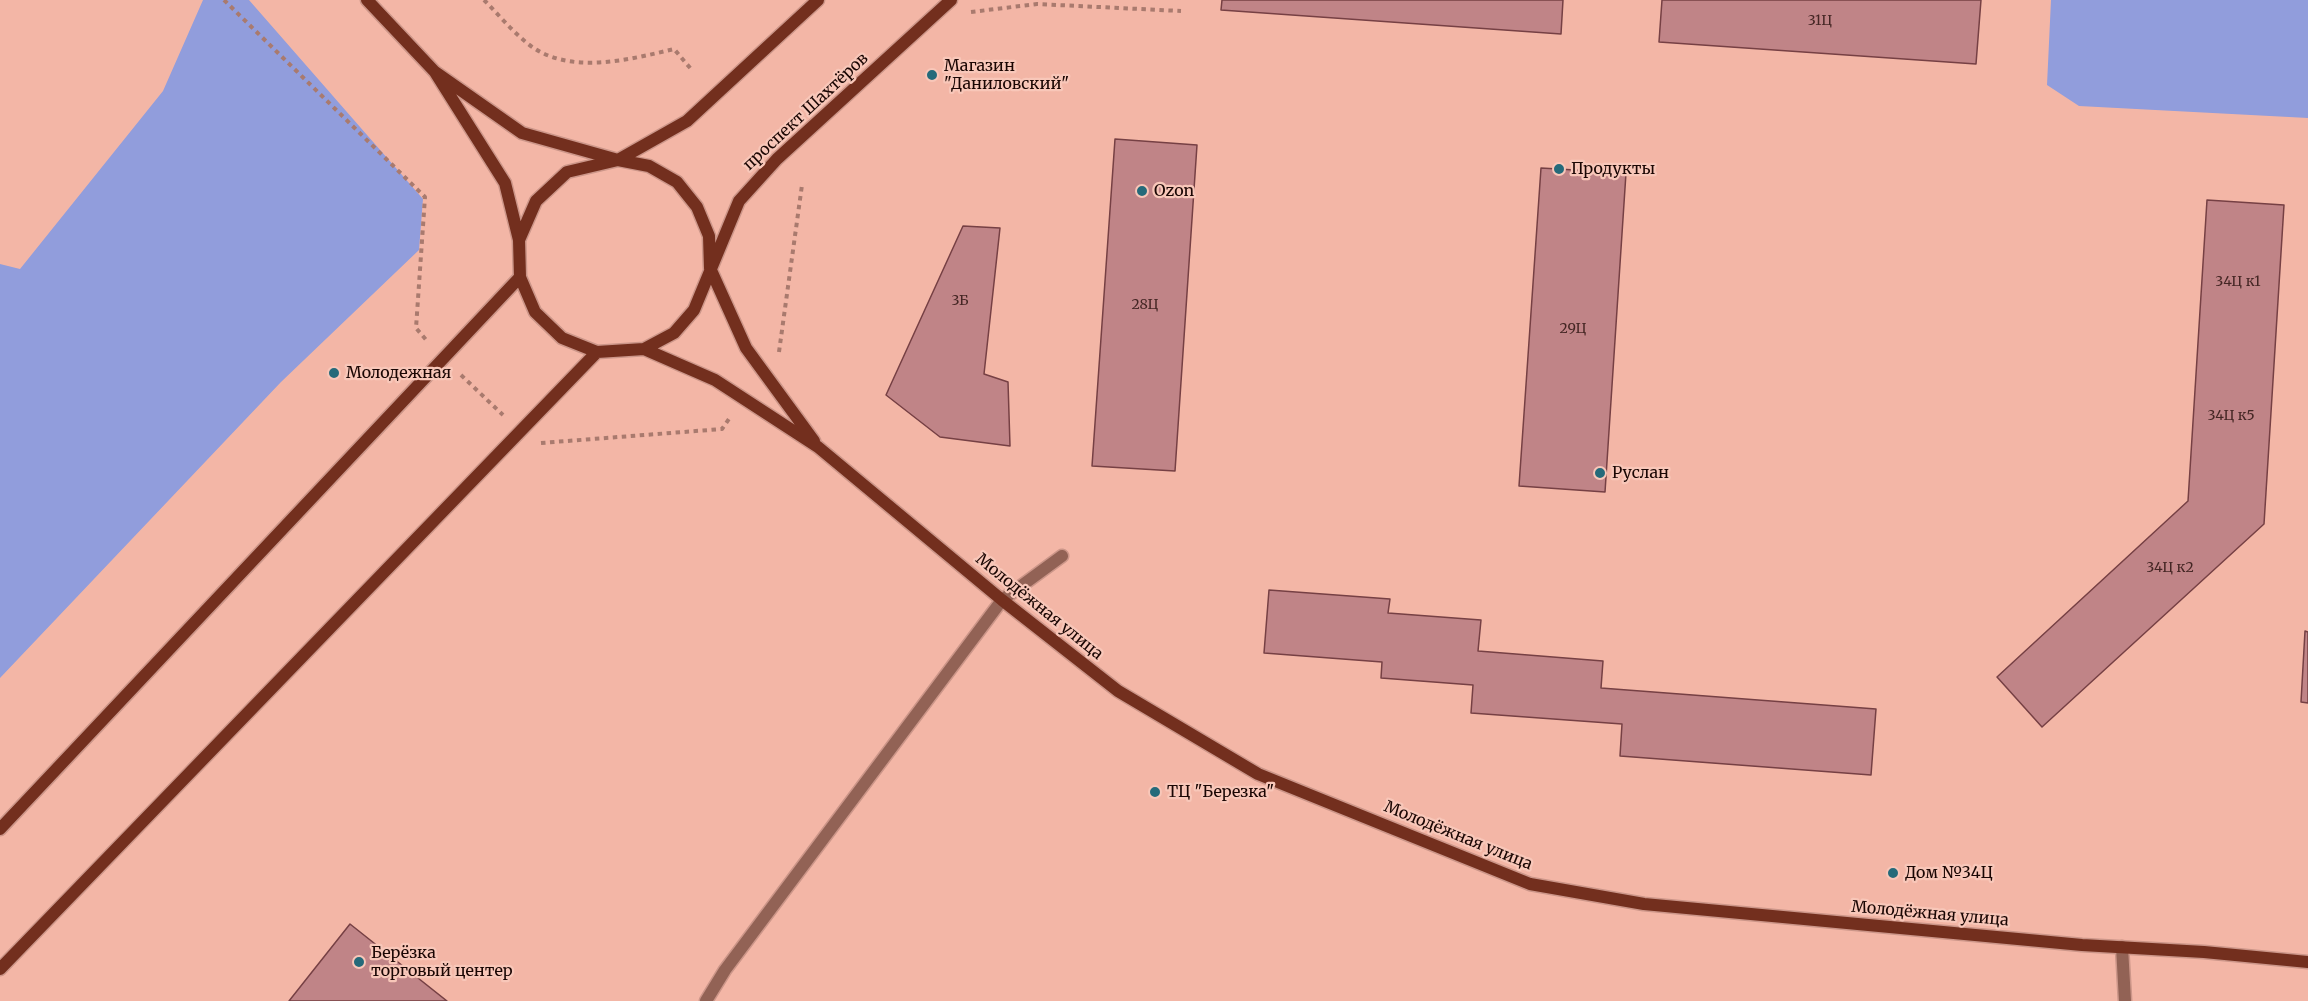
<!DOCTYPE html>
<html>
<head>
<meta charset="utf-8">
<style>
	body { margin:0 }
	canvas { display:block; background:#f3b6a6 }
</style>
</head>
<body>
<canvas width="2308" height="1001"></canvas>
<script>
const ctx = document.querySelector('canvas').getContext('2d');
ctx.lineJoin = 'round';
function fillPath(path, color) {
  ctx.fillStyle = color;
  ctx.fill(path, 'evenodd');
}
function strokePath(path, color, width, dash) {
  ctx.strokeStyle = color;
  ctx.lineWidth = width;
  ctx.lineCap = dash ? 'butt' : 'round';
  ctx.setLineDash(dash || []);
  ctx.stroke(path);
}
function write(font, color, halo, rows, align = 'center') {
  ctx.font = font + ' Merriweather,serif';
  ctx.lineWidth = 4.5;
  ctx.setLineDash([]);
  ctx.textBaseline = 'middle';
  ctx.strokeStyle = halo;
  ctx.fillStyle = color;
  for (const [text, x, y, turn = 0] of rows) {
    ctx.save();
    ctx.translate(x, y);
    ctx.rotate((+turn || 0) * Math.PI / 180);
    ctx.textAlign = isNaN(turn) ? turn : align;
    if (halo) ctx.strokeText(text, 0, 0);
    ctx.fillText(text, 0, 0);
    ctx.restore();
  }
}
fillPath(new Path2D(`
	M203,0h46l174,199 -4,51 -138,132 -281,296v-414l20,5 143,-178z
	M2051,0h257v118l-229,-12 -32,-21z`), '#919ddc');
const building = new Path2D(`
	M1222,0h341l-2,34 -340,-24z
	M1662,0h319l-5,64 -317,-22z
	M1115,139l82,6 -22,326 -83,-5z
	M1541,168l85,5 -21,319 -86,-6z
	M2207,200l77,5 -20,319 -222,203 -45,-50 191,-176z
	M963,226l37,2 -16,146 24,8 2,64 -70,-9 -54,-42z
	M1269,590l121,9 -2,14 93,7 -3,31 125,10 -2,27 275,21 -5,66 -251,-19 2,-32 -151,-11 2,-28 -92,-7 1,-16 -118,-9z
	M2305,631l3,1v71l-7,-1z
	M350,924l97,77h-158z`);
fillPath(building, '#c08487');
strokePath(building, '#764044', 1.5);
const lane = new Path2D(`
	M2122,947l3,54
	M706,1001l19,-31 277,-370 60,-44`);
const secondary = new Path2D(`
	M367,0l68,72 70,111 14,57
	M818,0l-131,121 -69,39 -51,12 -31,29 -17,39 1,37 15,35 27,26 35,14 47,-3 30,-16 20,-23 45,-109 38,-42 174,-159
	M435,72l87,61 96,27 31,6 28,16 20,25 12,29 1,32 36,80 68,93
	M644,349l71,31 103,67 184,153 116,91 140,83 272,110 114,20 438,41 122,7 104,10
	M0,829l520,-552
	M0,969l597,-617`);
strokePath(lane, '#cc9689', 15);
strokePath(secondary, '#cc9689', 15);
strokePath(new Path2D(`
	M224,0l201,197 -9,131 12,14
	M484,0c14,14 27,30 43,43 40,33 101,17 147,6l17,20
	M971,12l66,-8 144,7
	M779,352l23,-167
	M461,375l42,40
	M541,443l181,-14 9,-13`), '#a97a6e', 4, [4.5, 4.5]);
strokePath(lane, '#926255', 12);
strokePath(secondary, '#732f1e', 12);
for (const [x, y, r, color] of [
	[932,75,6,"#256a7a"],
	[1559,169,6,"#256a7a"],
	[1142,191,6,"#256a7a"],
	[334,373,6,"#256a7a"],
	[1600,473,6,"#256a7a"],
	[1155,792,6,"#256a7a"],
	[1893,873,6,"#256a7a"],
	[359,962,6,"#256a7a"]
]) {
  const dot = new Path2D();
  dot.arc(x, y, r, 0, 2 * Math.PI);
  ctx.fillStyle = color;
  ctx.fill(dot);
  strokePath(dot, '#f8c7b9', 2);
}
write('14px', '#442624', null, [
	["31Ц",1820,21],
	["34Ц к1",2238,282],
	["3Б",960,301],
	["28Ц",1145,305],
	["29Ц",1573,329],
	["34Ц к5",2231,416],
	["34Ц к2",2170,568]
]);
write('16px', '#1a0603', '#f8c7b9', [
	["Магазин",944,66],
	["\"Даниловский\"",944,84],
	["Продукты",1571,169],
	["Ozon",1154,191],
	["Молодежная",346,373],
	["Руслан",1612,473],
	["ТЦ \"Березка\"",1167,792],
	["Дом №34Ц",1905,873],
	["Берёзка",371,953],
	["торговый центер",371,971]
], 'left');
write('16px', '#1a0603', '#f8c7b9', [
	["проспект Шахтёров",806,112,-43],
	["Молодёжная улица",1039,607,39],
	["Молодёжная улица",1458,836,22],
	["Молодёжная улица",1930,914,5]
]);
</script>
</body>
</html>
